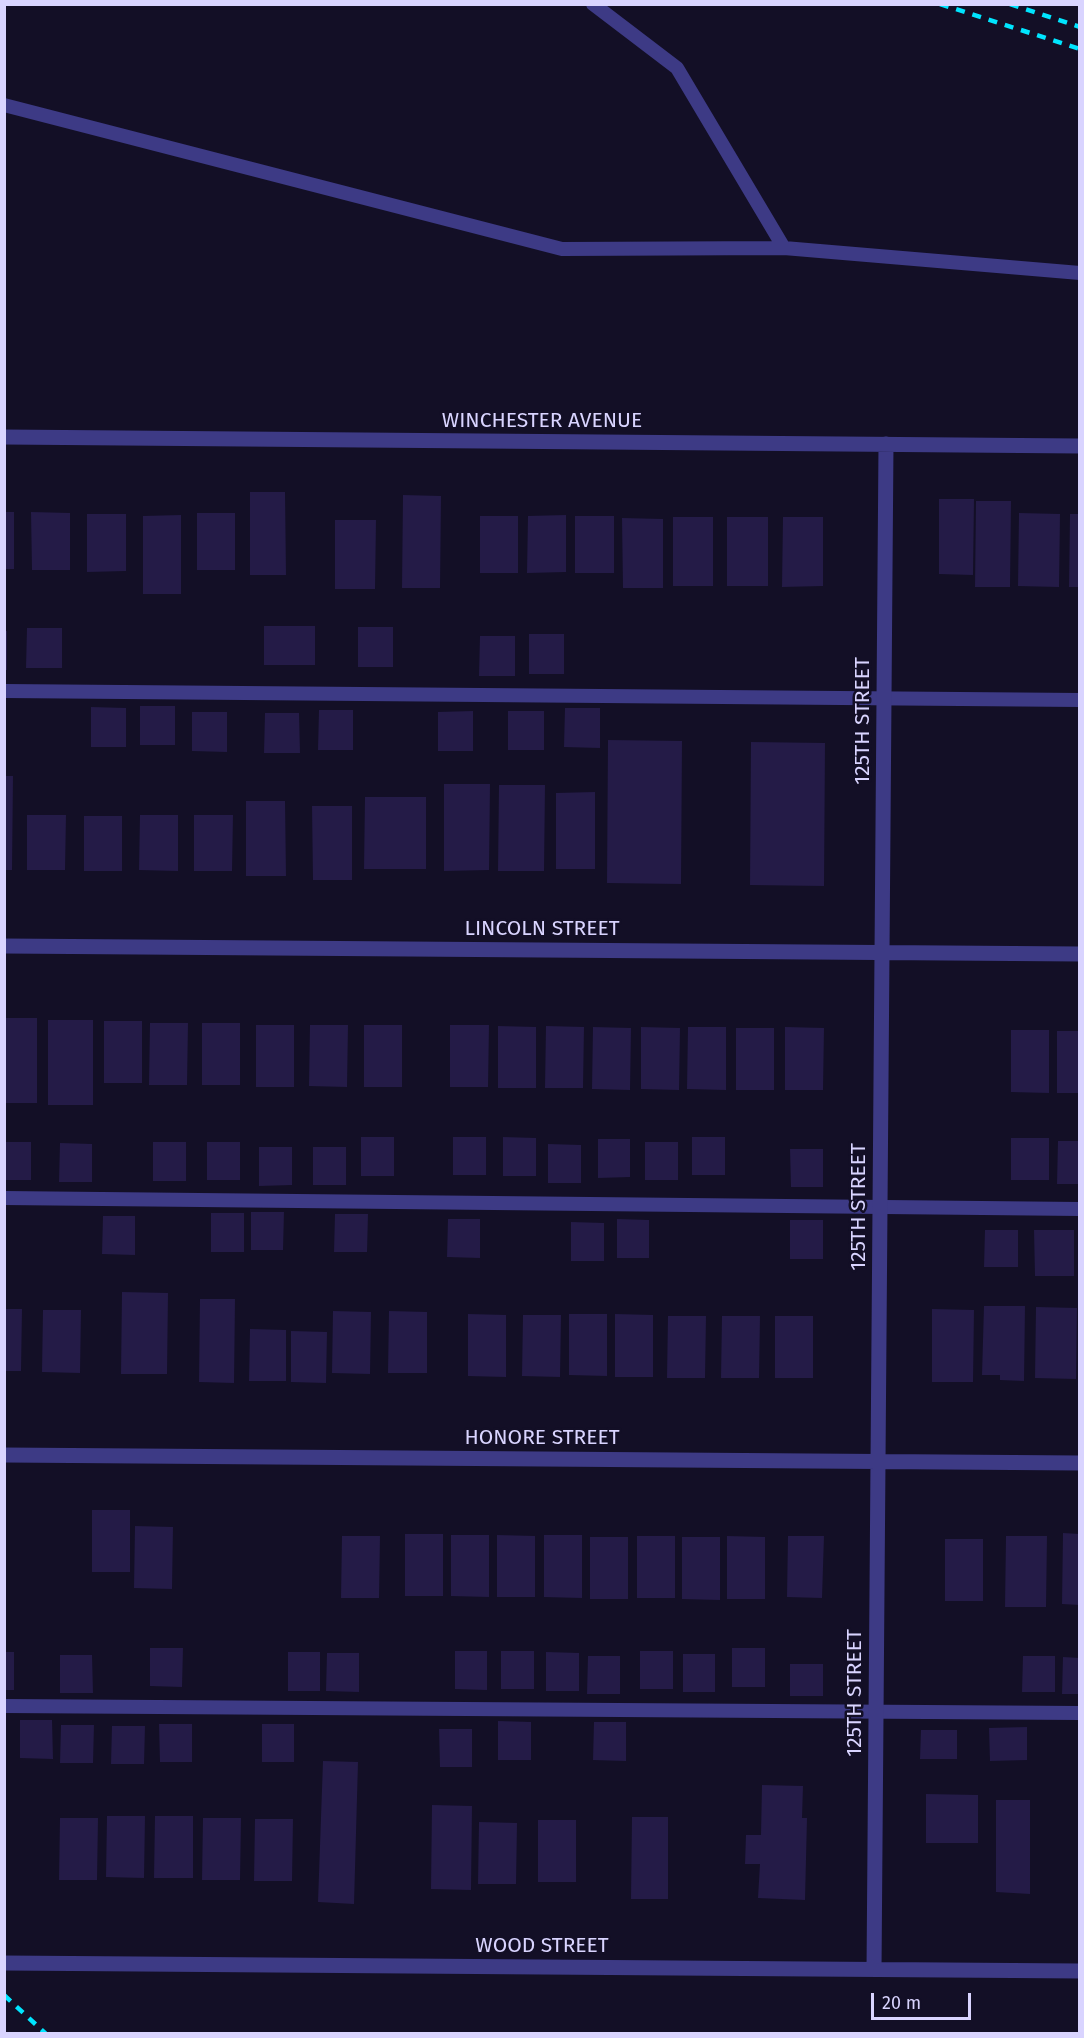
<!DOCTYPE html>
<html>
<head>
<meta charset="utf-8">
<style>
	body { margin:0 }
	#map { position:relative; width:1084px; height:2038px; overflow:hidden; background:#130f26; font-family:"Fira Sans",sans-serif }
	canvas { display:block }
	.frame { position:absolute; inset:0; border:6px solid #d9d4ff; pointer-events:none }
	.scale { position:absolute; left:871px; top:1993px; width:100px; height:27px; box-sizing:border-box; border:3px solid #d9d4ff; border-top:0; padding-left:8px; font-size:18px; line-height:21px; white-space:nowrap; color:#d9d4ff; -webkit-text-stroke:4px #130f26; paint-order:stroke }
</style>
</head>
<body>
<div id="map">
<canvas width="1084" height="2038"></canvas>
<div class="frame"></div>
<div class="scale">20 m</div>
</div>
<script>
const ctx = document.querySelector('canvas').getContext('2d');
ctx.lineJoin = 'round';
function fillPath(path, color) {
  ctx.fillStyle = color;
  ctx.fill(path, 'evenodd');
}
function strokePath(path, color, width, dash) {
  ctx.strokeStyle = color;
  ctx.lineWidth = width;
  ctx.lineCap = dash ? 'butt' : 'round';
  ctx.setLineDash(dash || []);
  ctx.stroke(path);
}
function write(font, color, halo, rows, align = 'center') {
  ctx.font = font + ' "Fira Sans",sans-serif';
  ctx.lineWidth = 5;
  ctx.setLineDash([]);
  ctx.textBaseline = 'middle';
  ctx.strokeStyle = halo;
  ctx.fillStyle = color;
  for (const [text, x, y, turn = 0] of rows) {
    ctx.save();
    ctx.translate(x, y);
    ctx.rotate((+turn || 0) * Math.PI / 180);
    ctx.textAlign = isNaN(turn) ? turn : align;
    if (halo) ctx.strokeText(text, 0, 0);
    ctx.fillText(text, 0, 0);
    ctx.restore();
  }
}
fillPath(new Path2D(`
	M250,492h35l1,83h-36z
	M403,495l38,1 -1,92h-38z
	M939,499h35l-1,76 -34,-1z
	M976,501h35l-1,86h-35z
	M4,512h10v57h-10z
	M31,512l39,1v57h-38z
	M197,513h38v57h-38z
	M1019,513l41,1 -1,73 -41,-1z
	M87,514h39v57l-39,1z
	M1070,514h10v73h-11z
	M181,515v79h-38v-78z
	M566,515v57l-39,1 1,-57z
	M480,516h38v57h-38z
	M575,516h39v57h-39z
	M673,517h40v69h-40z
	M727,517h41v69h-41z
	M783,517h40v69l-41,1z
	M622,518l41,1v69h-40z
	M335,520h41l-1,69h-40z
	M264,626h51v39h-51z
	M358,627h35v40h-35z
	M27,628h35v40h-36z
	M4,631h3v39h-3z
	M529,634h35v40h-35z
	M480,636h35v40h-36z
	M140,706h35v39h-35z
	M91,707l35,1v39h-35z
	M565,708h35v40l-36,-1z
	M319,710h34v40h-35z
	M473,711v40h-35v-39z
	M508,711h36v39h-36z
	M192,712h35v40l-35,-1z
	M265,713h34l1,40h-36z
	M608,740l74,1 -1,143 -74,-1z
	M751,742l74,1 -1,143 -74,-1z
	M4,776h9l-1,94h-8z
	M444,784h46l-1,86 -45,1z
	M499,785h46l-1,86h-46z
	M595,792v77h-39v-76z
	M365,797h61v72h-62z
	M246,801h39l1,75h-40z
	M312,806h40v74h-39z
	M27,815h39l-1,55h-38z
	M140,815h38v56l-39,-1z
	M194,815h39l-1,56h-38z
	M84,816h38v55h-38z
	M4,1018h33v85h-33z
	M48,1020h45v85h-45z
	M104,1021h38v62h-38z
	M150,1023h38l-1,62h-38z
	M202,1023h38v62h-38z
	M256,1025h38v62h-38z
	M310,1025h38l-1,62 -38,-1z
	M364,1025h38v62h-38z
	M450,1025h39l-1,62h-38z
	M498,1026l38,1v61h-38z
	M546,1026l38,1 -1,61h-38z
	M593,1027l38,1 -1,62 -38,-1z
	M641,1027l39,1 -1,62 -38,-1z
	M688,1027h38v63l-39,-1z
	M785,1027l39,1 -1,62h-38z
	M736,1028h38v62h-38z
	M1011,1030h38v63l-38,-1z
	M1057,1031h23v62h-23z
	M361,1137h33v39h-33z
	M453,1137h33v38h-33z
	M503,1137l33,1v38h-33z
	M692,1137h33v38h-33z
	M1011,1138h38v42h-38z
	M598,1139h32v38l-32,1z
	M1058,1141h22v43h-23z
	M4,1142h27v38h-27z
	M153,1142h33v39h-33z
	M207,1142h33v38h-33z
	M645,1142h33v38h-33z
	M60,1143l32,1v38h-33z
	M548,1144l33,1v38h-33z
	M259,1147h33v38l-33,1z
	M313,1147h33v38h-33z
	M790,1149h33v38h-32z
	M251,1212h33l-1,38h-32z
	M211,1213h33v39h-33z
	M335,1214h33l-1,38h-33z
	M103,1216h32v39l-33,-1z
	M448,1219h32v39l-33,-1z
	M617,1219l32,1v38h-32z
	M790,1220h33v39h-33z
	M571,1222l33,1v38h-33z
	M985,1230h33v37h-34z
	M1034,1230h40v46h-39z
	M122,1292l46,1 -1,81h-46z
	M200,1299h35l-1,84 -35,-1z
	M984,1306h41l-1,75 -24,-1v-5h-18z
	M1036,1307l41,1 -1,71 -41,-1z
	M4,1309h18l-1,62h-17z
	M932,1309l42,1 -1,72h-41z
	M43,1310h38l-1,63 -38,-1z
	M333,1311l38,1 -1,62 -38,-1z
	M389,1311l38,1v61h-39z
	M468,1314l38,1v62l-38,-1z
	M569,1314h38v62l-38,-1z
	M615,1314l38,1v62h-38z
	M523,1315h38l-1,62 -38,-1z
	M668,1316h38l-1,62h-38z
	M722,1316h38l-1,62h-38z
	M775,1316h38v62h-38z
	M250,1329l36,1v51h-37z
	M291,1331l36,1 -1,51 -35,-1z
	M92,1510h38v62h-38z
	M135,1526l38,1 -1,62 -38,-1z
	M1063,1533l17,1v71l-18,-1z
	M405,1534h38v62h-38z
	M451,1535h38v62l-38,-1z
	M497,1535l38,1v61h-38z
	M544,1535h38v63l-38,-1z
	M342,1536h38l-1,62h-38z
	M637,1536h38v62h-38z
	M727,1536l38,1v62h-38z
	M788,1536h36l-2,62 -35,-1z
	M1006,1536h41l-1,71h-41z
	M590,1537h38v62h-38z
	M682,1537h38v63l-38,-1z
	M945,1539h38v62h-38z
	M150,1648h33l-1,39 -32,-1z
	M732,1648h33v39h-33z
	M455,1651h32v39l-32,-1z
	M501,1651h33v38h-33z
	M640,1651h33v38h-33z
	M5,1652h9v38h-9z
	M288,1652h32v39h-32z
	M546,1652l33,1v38h-33z
	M327,1653h32v39l-33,-1z
	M683,1654h32v38h-32z
	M60,1655h32l1,38h-33z
	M588,1656h32v38h-33z
	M1023,1656h32v36h-33z
	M1063,1657l17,1v36h-18z
	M790,1664h33v32h-33z
	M20,1720h32l1,39 -33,-1z
	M498,1721l33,1v38h-33z
	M594,1722h32v39l-33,-1z
	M159,1724h33v38h-32z
	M262,1724h32v38h-32z
	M61,1725h33l-1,38h-33z
	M112,1726h33l-1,38h-33z
	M1027,1727v33l-37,1 -1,-33z
	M439,1729h33v38h-32z
	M921,1730h36v29h-37z
	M323,1761l35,1 -4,142 -36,-2z
	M762,1785l41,1 -1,32h5l-2,82 -47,-2 2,-34h-15l1,-29h15z
	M926,1794l52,1v48h-52z
	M996,1800h34v94l-34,-2z
	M432,1805l40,1 -1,84 -40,-1z
	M107,1816h38l-1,62 -38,-1z
	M155,1816h38v62h-39z
	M632,1817h36v82h-37z
	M60,1818h38l-1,62h-38z
	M203,1818h38l-1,62h-38z
	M255,1819h38l-1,62h-38z
	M538,1820h38v62h-38z
	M479,1822l38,1 -1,61h-38z`), '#241b47');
strokePath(new Path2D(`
	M593,4l84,64 107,180 296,25
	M4,105l558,144 222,-1
	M4,691l1076,9
	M4,1198l1076,11
	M4,1706l1076,7`), '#3d3a85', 14);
strokePath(new Path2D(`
	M4,437l1076,9
	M4,946l1076,8
	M4,1455l1076,8
	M4,1963l1076,8
	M874,1969l12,-1525`), '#3d3a85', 15);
strokePath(new Path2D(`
	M940,4l140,45
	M1010,4l70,23
	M4,1995l42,39`), '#00e5ff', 4.5, [9, 8]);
write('21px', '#d9d4ff', '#130f26', [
	["WINCHESTER AVENUE",542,421],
	["125TH STREET",863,721,-90],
	["LINCOLN STREET",542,929],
	["125TH STREET",859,1207,-90],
	["HONORE STREET",542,1438],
	["125TH STREET",855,1693,-90],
	["WOOD STREET",542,1946]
]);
</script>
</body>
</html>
